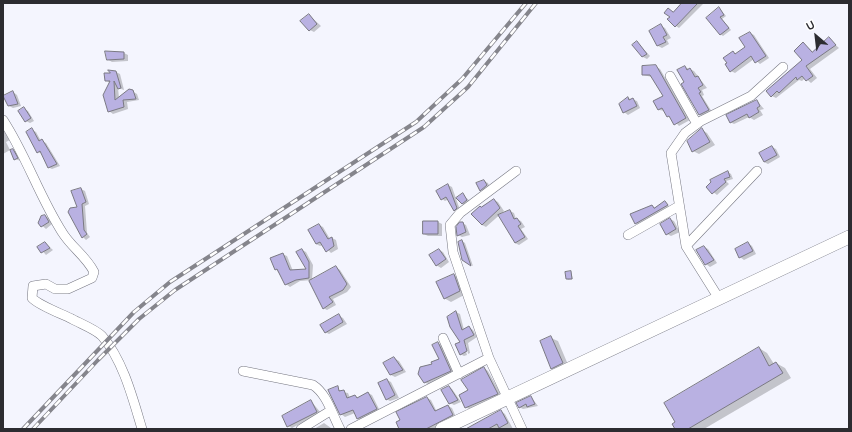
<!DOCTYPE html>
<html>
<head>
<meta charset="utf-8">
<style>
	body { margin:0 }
	#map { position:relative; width:852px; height:432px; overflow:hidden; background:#f4f5fe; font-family:Cabin,sans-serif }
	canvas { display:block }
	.frame { position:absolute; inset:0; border:4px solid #2c2c31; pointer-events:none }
	.north { position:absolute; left:796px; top:16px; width:40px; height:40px; -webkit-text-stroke:3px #fff; paint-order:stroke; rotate:332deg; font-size:11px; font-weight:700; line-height:16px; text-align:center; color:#2c2c31 }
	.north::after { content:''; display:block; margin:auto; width:14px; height:18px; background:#2c2c31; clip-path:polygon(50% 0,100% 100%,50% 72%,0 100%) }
</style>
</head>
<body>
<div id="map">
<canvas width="852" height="432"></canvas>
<div class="frame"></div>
<div class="north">U</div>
</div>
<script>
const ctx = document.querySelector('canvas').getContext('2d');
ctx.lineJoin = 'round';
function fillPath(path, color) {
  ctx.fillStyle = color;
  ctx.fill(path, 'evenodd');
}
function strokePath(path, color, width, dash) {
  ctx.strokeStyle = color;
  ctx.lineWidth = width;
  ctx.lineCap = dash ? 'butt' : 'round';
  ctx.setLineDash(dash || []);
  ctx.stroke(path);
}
fillPath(new Path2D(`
	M684,3h20l-25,25 -3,-2 -2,-13z
	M719,8l7,8 -4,3 9,11 -8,6 -3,-2z
	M309,15l12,11 -7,6 -4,-2z
	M661,26l4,2 6,10 -4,2 2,4 -7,4 -4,-2z
	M750,33l4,2 15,23 -9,6 -6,-5 -19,14 -4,-2 -3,-8 5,-11 4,2 9,-7z
	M829,39l10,9 -29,21 7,9 -6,5 -6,-5 -3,3 -3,-1 -23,18 -4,-2 -5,-5 36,-31 1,-16 9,8z
	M637,42l13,14 -3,3 -4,-2z
	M107,52l17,1 4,2v6l-16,1 -5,-3z
	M655,66l5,3 30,51 -11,6 -14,-15 -6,-1 -4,-8 9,-6 -12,-19 -9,-2z
	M685,67l9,4 13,17 -5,2 2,5 -2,1 10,16 -8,5 -4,-2 -14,-32z
	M116,72l4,2 4,16 -6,-2 1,10 11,-8 7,4 2,6 -12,2 1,7 -15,5 -4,-3 1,-28 -4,-3z
	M13,92l4,3 4,11 -8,2 -4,-2z
	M628,98l9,3 3,7 -12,7 -4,-3z
	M757,101l7,8 -4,1 3,5 -9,5 -5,-3 -15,7 -4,-2z
	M24,109l4,2 6,10 -4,2 -4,-2z
	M3,128l7,12 -4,2 4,8 -7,4z
	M32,130l4,2 5,9 5,2 14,23 -8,3 -4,-2 -5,-13 -6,-2z
	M702,130l5,3 8,12 -16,9 -6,-3 -5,-10z
	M772,147l4,2 4,8 -12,7 -4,-2z
	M13,150l4,2 4,9 -6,-2z
	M728,172l3,2 2,5 -7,2 3,3 -12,11 -10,-8z
	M484,181l4,2 2,5 -5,4 -4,-2z
	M448,185l4,2 8,23 -2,2 -3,-2 -6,-11 -4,2 -3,-2 -4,-8z
	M81,189l4,2 4,13 -4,2 2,27 3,4 -4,3 -3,-3 -5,-29z
	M463,195l8,7 -5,4 -4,-3z
	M494,200l4,2 6,9 -18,16 -4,-2v-17z
	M665,202l6,6 -31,18 -4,-3 16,-17 4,2z
	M510,211l4,2 2,6 5,2 4,6 -4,2 7,10 -9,6 -4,-2z
	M45,216l4,2 3,6 -6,5 -7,-6z
	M670,219l4,2 6,11 -9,4 -4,-2z
	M424,222h14l4,2v12h-14l-4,-2z
	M462,223l4,2 4,10 -8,2 -4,-2z
	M319,225l4,2 7,12 2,-1 4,2 2,9 -7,4 -8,-8 -3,1 -4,-2z
	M462,241l3,2 8,23 -10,-7z
	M45,243l8,7 -7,5 -7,-8z
	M748,243l4,3 4,8 -12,6 -4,-3z
	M704,247l4,2 9,14 -7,4 -4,-3z
	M302,250l4,2 7,13 -1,15 -12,1 -10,6 -4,-3 -10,-15 6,-15 5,2 6,15 15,-1z
	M439,250l4,2 6,10 -8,6 -5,-3z
	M336,267l4,3 11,17 -4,5 -14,7 3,6 -9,5 -4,-2z
	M571,272l2,7 -5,1 -1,-1z
	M454,275l6,3 6,16 -15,8 -7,-4z
	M456,312l4,2 4,16 5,-3 4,3 4,7 -9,6 2,10 -2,1 -2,-10h-2l3,11 -3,1 -4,-2 2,-11 -13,-26z
	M339,316l4,2 4,6 -18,10 -4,-2z
	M551,338l7,3 11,26 -10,5 -7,-4z
	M438,343l5,3 13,28 -26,11 -6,-3 10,-17 6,-6z
	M759,348l8,5 7,11 2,-1 9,5 6,10 -87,51h-28z
	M394,358l5,3 7,11 -11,5 -4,-2z
	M484,368l4,3 14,25 -32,14 -4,-3 3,-16z
	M387,380l4,2 8,16 -9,3 -4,-2 -7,-15z
	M449,387l3,2 9,13 -7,3 -4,-2z
	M337,388l5,4 6,1 2,5 5,-2 4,2 9,-5 4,2 8,16 -18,10 -4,-3 -3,-5 -10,4 -4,-3z
	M531,397l7,9 -15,3 -4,-2z
	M427,398l4,2 6,12 11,-6 4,2 4,9 -22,12h-34l1,-9z
	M311,401l10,12 -29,15 -4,-2z
	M501,411l4,3 8,15h-45z
	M324,423l7,5 -17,1z`), '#0003');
const building = new Path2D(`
	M682,3h16l-23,24 -8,-8 3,-2 -6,-4 4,-5 5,4z
	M719,7l5,8 -4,2 9,11 -9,7 -14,-17z
	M309,14l8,10 -8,7 -9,-10z
	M661,24l6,11 -4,2 3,5 -9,4 -8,-15z
	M750,32l16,24 -11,7 -4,-7 -21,16 -5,-8 2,-1 -4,-5 10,-7 2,3 10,-7 -6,-9z
	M829,37l7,8 -30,21 7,10 -7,5 -4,-5 -5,4 -1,-3 -17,16 -2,-2 -6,6 -5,-6 36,-31 -8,-9 9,-9 9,10z
	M637,41l10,13 -5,3 -10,-12z
	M105,51l19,1v7l-17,1z
	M656,65l30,53 -12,7 -5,-9 -2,1 -5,-9 -4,2 -5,-9 10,-5 -13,-21h-8v-9z
	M685,66l2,4 3,-2 5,9 3,-1 5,9 -5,3 3,4 -2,1 10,17 -10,5 -18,-31 3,-2 -7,-12z
	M108,70l8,1 5,17 -3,1 -4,-8 1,19 14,-11 4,1 3,9 -13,1 1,7 -16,5 -5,-17 7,-14h-5l-1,-8h6z
	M13,91l5,13 -10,2 -5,-10z
	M628,97l1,3 4,-2 4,8 -14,7 -4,-9z
	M757,100l3,6 -3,2 2,4 -10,6 -2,-4 -17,9 -4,-8z
	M24,107l7,11 -6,4 -7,-11z
	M32,128l7,13 3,-2 15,25 -9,4 -8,-17 -3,2 -11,-21z
	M702,128l8,14 -18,10 -5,-11z
	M772,146l5,9 -13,7 -5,-9z
	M13,149l5,9 -4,2 -4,-10z
	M728,171l2,6 -6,2 2,3 -14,12 -6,-7 5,-5 -1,-2z
	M484,180l3,5 -7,6 -4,-8z
	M448,184l9,24 -3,3 -8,-14 -5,3 -5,-9z
	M81,188l5,14 -4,2 2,26 3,4 -5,4 -14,-26 2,-4 7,-1 -6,-16z
	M463,193l4,7 -5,4 -6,-6z
	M494,199l6,9 -18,17 -11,-11 9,-8 1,1z
	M665,201l3,4 -33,19 -5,-10 22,-9 2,3z
	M510,210l4,9 3,-1 4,6 -3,2 7,11 -10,6 -17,-28z
	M45,215l4,7 -8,5 -3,-4 3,-7z
	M670,218l6,11 -10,6 -6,-11z
	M423,221h15v13h-15z
	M460,222h3l3,10 -9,4 -1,-9z
	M319,224l9,15 4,-2 2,9 -8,6 -6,-10 -4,2 -8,-14z
	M462,240l9,26 -9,-6 -4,-18z
	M45,242l5,6 -9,5 -4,-6z
	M748,242l5,9 -14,7 -4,-9z
	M704,246l10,14 -9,5 -9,-15z
	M302,249l7,13v16l-13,2 -11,5 -8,-16 -2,1 -5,-12 13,-5 7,17 16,-1 -10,-17z
	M439,249l7,10 -10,7 -7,-11z
	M336,266l11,18 -4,6 -14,7 4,5 -10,7 -14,-28z
	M571,271l1,8h-6l-1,-7z
	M454,274l6,17 -16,8 -8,-17z
	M456,311l6,19 7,-4 5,9 -10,5 3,11 -7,4 -5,-11 5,-2 -10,-15 -3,-10z
	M339,314l4,8 -18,11 -5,-8z
	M551,336l12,27 -12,6 -11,-28z
	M438,342l13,29 -27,12 -6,-9 2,-7 12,-3 -1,-2 8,-3 -7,-14z
	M759,347l10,19 7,-4 7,11 -95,56h-13l-3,-5 3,-2 -11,-19z
	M394,357l9,13 -13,5 -7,-12z
	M484,367l14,27 -33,14 -6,-13 9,-5 -7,-10z
	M387,379l8,16 -9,5 -8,-17z
	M338,386l1,5 5,-1 3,8 8,-3 2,3 11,-6 9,17 -20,10 -4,-9 -13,5 -12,-25z
	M449,386l9,14 -9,4 -8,-14z
	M531,396l4,8 -8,3 -1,-3 -7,4 -3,-5z
	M427,397l8,14 13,-6 5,10 -27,14h-27l-3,-7 4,-2 -4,-8z
	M311,400l6,12 -30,15 -5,-11z
	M501,410l7,13 -9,5 -2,-4 -9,5h-22z`);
fillPath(building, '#b9b1e2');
strokePath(building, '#7a7983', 1);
const street = new Path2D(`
	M670,76l27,48
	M3,120c23,35 36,76 59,112 9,15 24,24 32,40l-2,6 -24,11h-13l-9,-5 -13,2 -1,12c6,7 30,16 40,21 9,5 23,10 30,17 21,24 31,63 40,93
	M516,171l-56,42 -10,12 3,27 36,106 33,71
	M628,235l51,-29
	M686,246l71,-75
	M718,297l-32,-51 -15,-93 14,-20 16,-12 50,-25 32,-29
	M443,338l16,36
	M243,371l70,14c14,9 19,29 27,44
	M301,429l29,-18
	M351,429l138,-71`);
const secondary = new Path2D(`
	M442,429l407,-192`);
strokePath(street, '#757681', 10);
strokePath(secondary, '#757681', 14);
strokePath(street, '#fff', 9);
strokePath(secondary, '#fff', 13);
const rail = new Path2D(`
	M23,429l111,-117 36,-30 246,-160 46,-43 64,-76
	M33,429l65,-69 41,-41 36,-29 249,-163 44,-40 68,-84`);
strokePath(rail, '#85858c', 4);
strokePath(rail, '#fff', 2.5, [8]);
</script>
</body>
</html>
